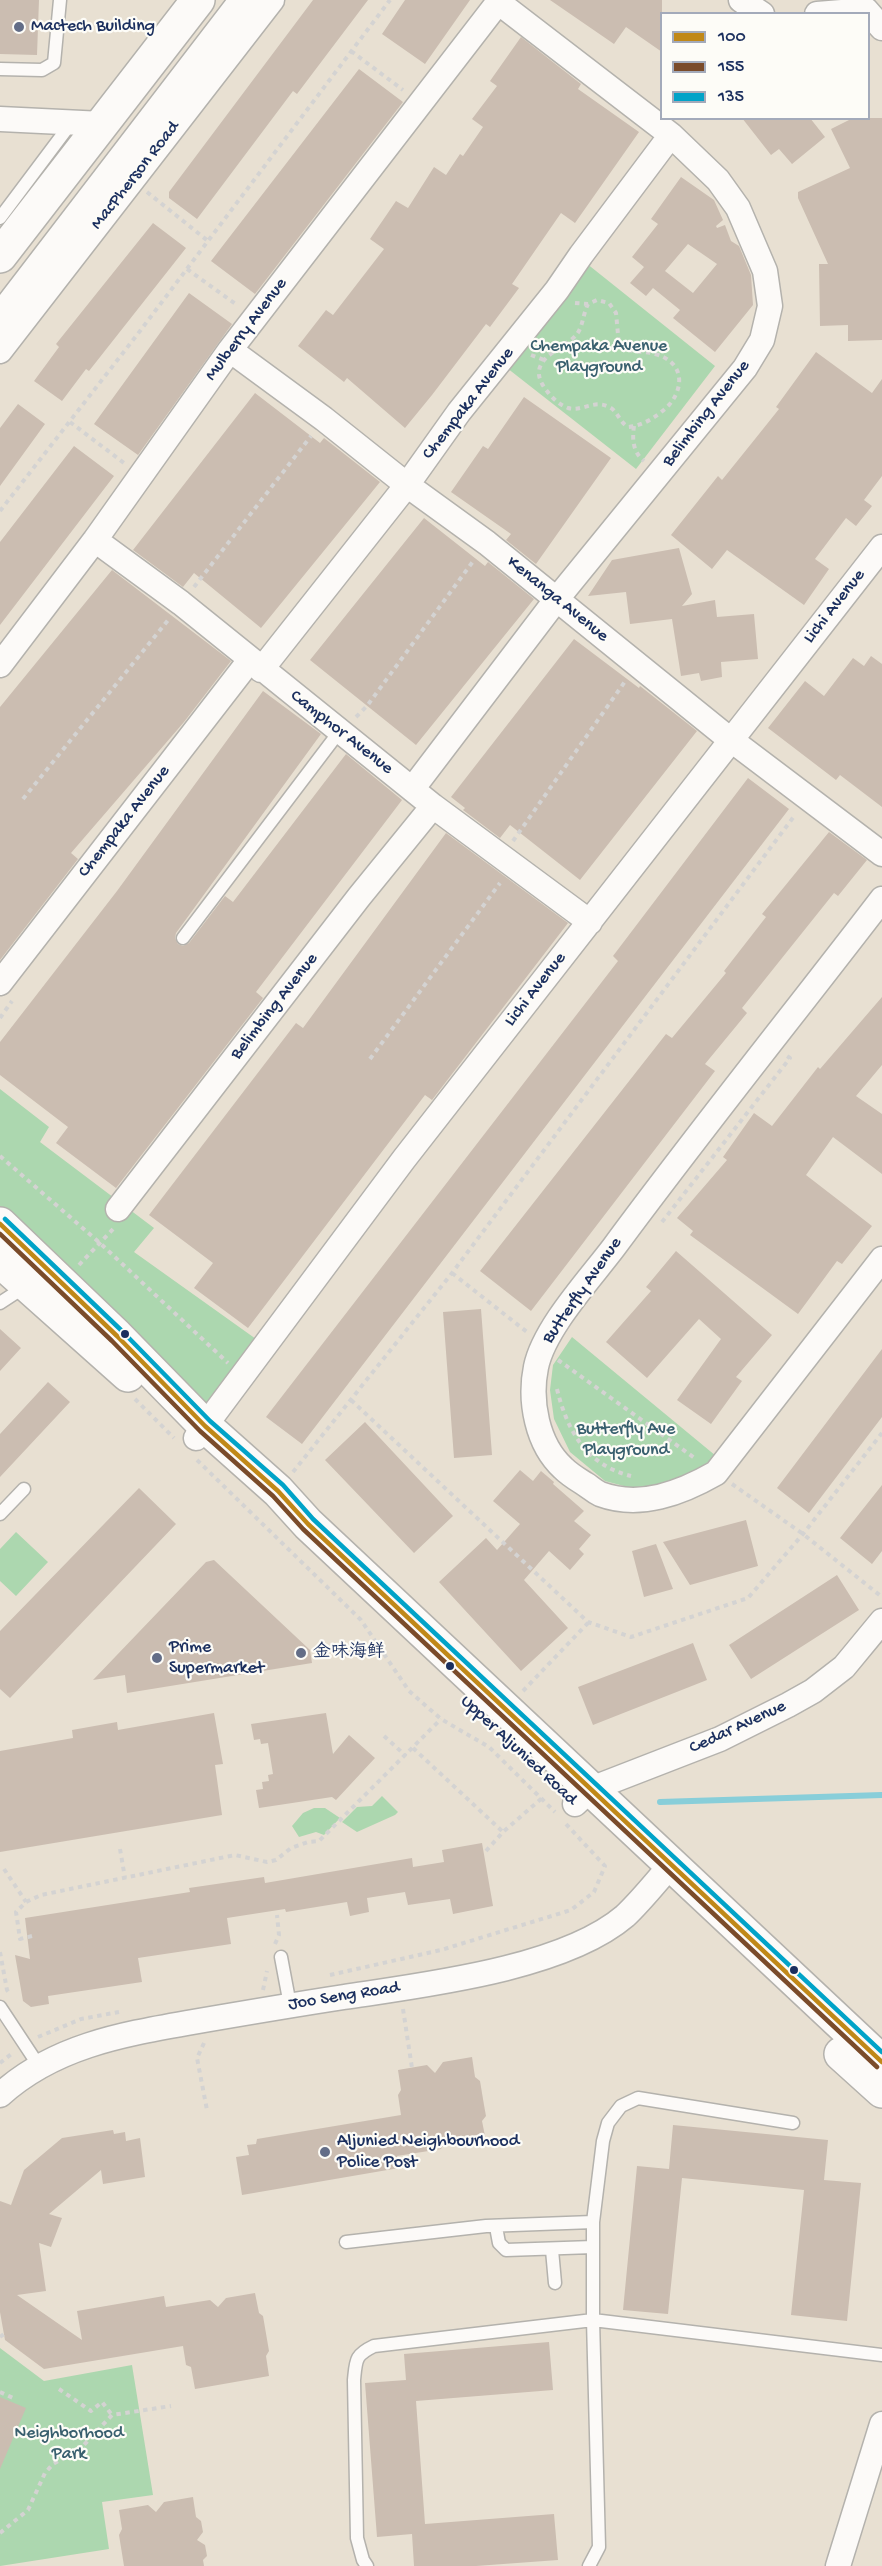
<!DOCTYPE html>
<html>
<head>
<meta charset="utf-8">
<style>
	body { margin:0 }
	#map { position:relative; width:882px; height:2566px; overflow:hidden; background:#e8e0d2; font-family:"Gochi Hand",sans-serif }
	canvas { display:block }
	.legend { position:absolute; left:660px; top:12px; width:210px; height:108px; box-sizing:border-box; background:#fdfcf7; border:2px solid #a3aaba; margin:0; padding:8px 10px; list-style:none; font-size:18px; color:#1b2f5e }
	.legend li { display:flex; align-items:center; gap:12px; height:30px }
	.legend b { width:30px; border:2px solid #a3aaba }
</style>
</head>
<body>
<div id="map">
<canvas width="882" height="2566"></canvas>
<ul class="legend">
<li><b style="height:8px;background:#c08818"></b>100</li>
<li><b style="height:8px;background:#7a4b2a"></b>155</li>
<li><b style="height:8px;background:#01a3c8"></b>135</li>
</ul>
</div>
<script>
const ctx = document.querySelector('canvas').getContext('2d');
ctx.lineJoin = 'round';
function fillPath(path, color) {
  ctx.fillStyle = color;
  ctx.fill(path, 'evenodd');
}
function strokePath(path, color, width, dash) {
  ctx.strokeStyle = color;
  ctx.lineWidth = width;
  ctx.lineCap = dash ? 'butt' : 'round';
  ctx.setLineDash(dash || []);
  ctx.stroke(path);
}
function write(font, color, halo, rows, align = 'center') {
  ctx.font = font + ' "Gochi Hand","LXGW WenKai TC",sans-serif';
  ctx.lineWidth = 4.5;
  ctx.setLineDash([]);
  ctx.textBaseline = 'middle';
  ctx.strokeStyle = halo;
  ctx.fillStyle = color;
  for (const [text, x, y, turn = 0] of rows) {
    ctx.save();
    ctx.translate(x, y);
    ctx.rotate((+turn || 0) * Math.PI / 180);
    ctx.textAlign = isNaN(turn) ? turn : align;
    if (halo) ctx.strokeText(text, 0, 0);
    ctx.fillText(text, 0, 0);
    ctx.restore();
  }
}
fillPath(new Path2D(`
	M586,263l129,103 -79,103 -129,-101z
	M0,1089l49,38 -9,15 114,86 -20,24 129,92 -55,70 -208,-195z
	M572,1337l144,119 -34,26 -47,7 -30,-8 -35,-29 -16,-33 -4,-29 3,-25z
	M16,1532l32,30 -32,34 -16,-15v-32z
	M382,1796l16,16 -3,3 -38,17 -15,-10 15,-15 15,-1z
	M314,1808h11l15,10 -16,17 -8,-3 -17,5 -7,-11 11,-13z
	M0,2348l44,33 88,-16 21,130 -51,7 7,47 -109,17z`), '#acd7af');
strokePath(new Path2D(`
	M660,1802l222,-7`), '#88ced9', 6);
fillPath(new Path2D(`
	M0,0h39l-2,55 -37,-1z
	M313,0h55l-71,94 -4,-3 -96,128 -28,-21v-6z
	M405,0h65l-45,64 -43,-30z
	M550,0h112v52l-36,-25 -12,17z
	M521,37l60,47 -3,5 61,43 -64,91 -14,-10 -49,71 7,4 -29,39 -4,-3 -54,71 -27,33 -58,-50 -3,4 -46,-36 28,-36 7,5 51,-66 -14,-10 26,-38 12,7 26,-41 12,8 14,-21 3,2 20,-29 -11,-8 25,-33 -7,-5z
	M359,69l44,33 -148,192 -44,-33z
	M742,118h68l15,19 -33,27 -13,-15 -8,6z
	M853,118h29v222l-34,1v-16l-28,1 -1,-62h9l-30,-66v-6l52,-24 -19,-39z
	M681,177l33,23 9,20 -7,6 1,2 8,-3 6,16 8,5 12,29 2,30 -38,47 -42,-34 7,-8 -27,-22 -7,8 -16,-13 14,-16 -12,-10 26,-33 -7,-5zM688,244l29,20 -24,29 -28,-22z
	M153,223l33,25 -97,123 -3,-2 -24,32 -28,-20 25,-34 -3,-3z
	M189,293l43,31 -94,131 -44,-31z
	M816,352l56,41 10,-14v97l-18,24 8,6 -16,20 -10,-8 -31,41 14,10 -25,36 -77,-55 -15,19 -41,-34 47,-59 4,4 29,-36 28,-35 -3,-2z
	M255,393l65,50 4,-5 56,44 -119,146 -67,-55 -11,14 -50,-37z
	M524,397l87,61 -75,106 -30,-24 5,-6 -60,-42 32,-46 5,3z
	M18,404l27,20 -45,62v-58z
	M74,446l40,30 -114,149v-83z
	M424,518l61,48 3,-4 46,37 -118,146 -106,-85z
	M679,548l13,46 -10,12 33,-6 2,17 37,-3 4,45 -37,3 1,15 -21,4 -2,-8 -18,3 -9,-57 -42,5 -4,-32 -38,4 24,-36z
	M112,570l119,91 -47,61 -113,131 7,6 -78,101v-253z
	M574,639l65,49 1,-2 57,45 -117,149 -70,-55 -10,13 -37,-28 2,-2 -14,-11z
	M871,656l11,8v143l-42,-32 -4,5 -68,-52 37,-47 19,15 29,-38 11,8z
	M263,691l58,43 -145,199 -1,5 3,6 5,2 6,-3 36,-47 8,6 113,-148 56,46 -146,192 7,6 -147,190 -60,-45 12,-16 -68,-52v-33l117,-151z
	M748,778l41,31 -487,635 -36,-27 352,-456 -5,-5z
	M829,832l38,28 -29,36 -4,-3 -92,115 5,5 -42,51 10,7 -184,240 -51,-40 186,-237 6,4 54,-65 -2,-2 42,-54 -4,-3z
	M446,833l122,90 -136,177 -7,-5 -177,233 -54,-40 19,-25 -64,-48 147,-192 7,5z
	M882,997v68l-26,31 26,18v60l-49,-37 -27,38 66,51 -30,38 -5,-3 -39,53 -108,-79 3,-4 -16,-13 50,-58 -4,-3 31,-44 18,13 46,-59 2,2z
	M676,1251l96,84 -36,42 6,4 -31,43 -34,-24 44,-61 -22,-20 -52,59 -41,-36 45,-51 -5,-4z
	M481,1309l11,146 -38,3 -11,-146z
	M0,1329l21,19 -21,23z
	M882,1349v68l-73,96 -32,-25z
	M48,1382l22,20 -70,75v-43z
	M365,1422l88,94 -39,37 -89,-93z
	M520,1470l13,11 8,-10 13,11 -1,2 31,27 -10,10 17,14 -12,14 5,5 -14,16 -21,-19 -25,29 44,48 -47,43 -82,-89 47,-44 11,12 23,-26 -27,-23z
	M882,1485v66l-10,13 -32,-26z
	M139,1488l37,36 -166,174 -10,-9v-58z
	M746,1520l12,46 -68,19 -27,-43z
	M656,1544l17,45 -29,8 -12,-46z
	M214,1560l96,90 2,13 -185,30 -2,-18 -32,5 113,-118z
	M837,1575l22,35 -108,69 -22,-34z
	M693,1643l14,37 -114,45 -15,-38z
	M214,1713l9,51 -8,1 7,50 -222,37v-101l73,-13 -1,-8 45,-8 1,8z
	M326,1713l7,41 16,-19 26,23 -39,42 -4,-3 -73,11 -3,-18 7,-1 -1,-7 7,-1 -1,-6 5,-1 -5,-31 -7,1 -1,-5 -6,1 -3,-16z
	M482,1843l11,63 -40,8 -3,-15 -42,6 -3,-13 -38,6 2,14 -19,4 -3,-14 -61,10 -1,-3 -58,9 4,26 -93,14 4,24 -94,14 1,8 -18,3 -8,-6 -8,-46 15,4 -5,-41 165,-26 -1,-4 75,-11 1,6 147,-25 1,9 31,-5 -2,-12z
	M472,2057l3,20 5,4 4,24 2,11 -4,5 4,20 -29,5 -10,-7 -6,10 -44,7 2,12 -157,27 -6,-38 13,-2 -2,-10 9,-1 1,-5 144,-24 -3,-20 3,-5 -3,-20 29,-5 8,8 8,-11z
	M673,2125l155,15 -4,40 37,3 -14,138 -56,-6 13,-125 -122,-12 -14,136 -45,-4 14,-144 32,3z
	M113,2130l1,4 11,-2 1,9 14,-3 5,39 -42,7 -2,-14 -52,44 13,4 -11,29 -12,-4 7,48 -29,4 65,45 -5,-29 87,-15 2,11 44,-7 8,7 8,-9 29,-5 4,20 4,3 6,35 -3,5 3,20 -74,13 -4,-22 -5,-2 -3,-19 -139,23 -39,-29 -5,-28v-111l11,4 13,-35 38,-32z
	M549,2342l4,48 -137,11 9,123 129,-10 4,46 -82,6h-62l-2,-32 -35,3 -12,-154 41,-3 -2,-26z
	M0,2397l26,11 -26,61z
	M193,2497l3,20 5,4 2,11 -6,8 8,5 2,11 -4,4 1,6h-80l-5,-31 3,-6 -3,-19 29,-5 8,7 8,-10z`), '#cbbdb1');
const lane = new Path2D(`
	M0,69l42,1 12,-7 6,-63
	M0,218l72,-96
	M183,938l156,-206
	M0,1303l26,-17
	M0,1514l24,-25
	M281,1957l9,48
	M0,2007l39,59
	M496,2227l3,16 7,7 87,-3
	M346,2242l140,-16 107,-4
	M552,2250l3,33
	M367,2566l-4,-6 -6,-22 -3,-158c2,-20 1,-25 20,-34l219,-26 289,35
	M589,2566l10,-19 -6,-227v-98l10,-81 5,-18 13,-17 17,-8 155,25`);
const street = new Path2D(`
	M741,0l21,14
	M866,10l16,18
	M817,14l49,-4
	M0,119l103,5
	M230,350l94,69 83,66 80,58 235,190 160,121
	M0,351l272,-351
	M95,540l86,63 252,203 157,116
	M0,665l95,-125 135,-190 270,-350
	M261,670l146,-185 52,-73 98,-122 24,-35 90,-120
	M413,788l143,-188 189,-232 17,-28 8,-34 -5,-35 -27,-63 -20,-28 -47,-45 -173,-133
	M882,899c-89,116 -181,230 -268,348 -24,32 -70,81 -78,120 -7,34 1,77 27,101 7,7 14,11 22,16 5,3 9,7 15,10 40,15 81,-1 116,-21l166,-214
	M0,983l250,-323
	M118,1209l241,-312 74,-91
	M196,1438l208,-279 478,-612
	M575,1804l16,-15 129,-50 68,-34 25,-14 31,-24 38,-46
	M0,2095c53,-48 119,-60 187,-72 52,-9 105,-18 157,-26 79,-12 219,-28 281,-81 16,-15 31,-34 45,-50
	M838,2566l44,-142`);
const primary = new Path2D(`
	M0,256l198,-256
	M0,322l247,-322
	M0,1224l117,112 88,90 73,65 30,33 574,538
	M0,1261l128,114
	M841,2054l41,37`);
strokePath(lane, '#b4b2ad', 15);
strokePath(street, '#b4b2ad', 27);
strokePath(primary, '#b4b2ad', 36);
strokePath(new Path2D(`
	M351,51l52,39
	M147,192l61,49
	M187,269l50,36
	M575,303l13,1 9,-4 12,3 7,10 3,32c12,9 23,5 36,9 27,7 31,31 14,51 -11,11 -26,21 -41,22 -9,-5 -10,-16 -19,-20 -15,-8 -27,5 -41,1 -8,-3 -16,-10 -21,-17 -26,-32 18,-41 30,-57 6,-8 6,-20 11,-30
	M531,355l13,5
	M70,422l54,41
	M634,426c-2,14 -1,26 10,35
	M0,511l140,-180 250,-331
	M194,587l117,-151
	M356,717l11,-11 107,-146
	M23,799l146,-180
	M513,841l113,-161
	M0,1018l12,-17
	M370,1059l130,-176
	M0,1156l101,88 127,119
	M662,1222l128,-164 -3,-2
	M79,1265l34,-36
	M452,1273l75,59
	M558,1360l138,99
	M557,1389c10,41 29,76 74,87
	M135,1399l39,39
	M351,1400l237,222 43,15 117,-39 55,-64 79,-101
	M197,1460l164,160 48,71 32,28 48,28 66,65
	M293,1472l159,-199 343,-458
	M732,1484l71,50 79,63
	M523,1691l65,-68
	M384,1736l22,20
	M413,1748l90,84
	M120,1849l5,29
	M486,1851l17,-19 39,-34
	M4,1869l22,33
	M32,1936l-12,3 -4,-27 10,-10 15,-7 194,-40 32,7 9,-2 15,-12 17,-6 11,-1 122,-122
	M275,1944l4,-9 -2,-20
	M0,1952l7,38 3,4
	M330,1975l111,-25 130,-40 23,-18 11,-26 -39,-42
	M263,1990l4,-19
	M403,2009l9,59
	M38,2037l43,-18 38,-7
	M204,2043l-7,15 10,52
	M0,2063l14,-11
	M0,2337l4,-3
	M59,2389l32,22 11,-9 10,13
	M0,2392l13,6
	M0,2533l28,-23 17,-37 8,-9 27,-15 32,-34 59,-9`), '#d4d3d2', 4, [4.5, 4.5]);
strokePath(lane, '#fcfaf8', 12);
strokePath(street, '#fcfaf8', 24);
strokePath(primary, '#fcfaf8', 33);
strokePath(new Path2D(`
	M0,1224l117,112 88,90 73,65 30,33 574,538`), '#c08818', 4.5);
strokePath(new Path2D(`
	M0,1234l112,107 88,90 73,65 30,33 574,538`), '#7a4b2a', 4.5);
strokePath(new Path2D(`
	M5,1219l117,112 88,90 73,64 30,34 569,533`), '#01a3c8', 4.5);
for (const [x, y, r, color] of [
	[19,27,6,"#636d87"],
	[125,1334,5,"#1b2f5e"],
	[301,1653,6,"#636d87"],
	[157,1658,6,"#636d87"],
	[450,1666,5,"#1b2f5e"],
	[794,1970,5,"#1b2f5e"],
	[325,2152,6,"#636d87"]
]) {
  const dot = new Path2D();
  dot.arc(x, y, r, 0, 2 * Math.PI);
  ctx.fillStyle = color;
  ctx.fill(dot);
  strokePath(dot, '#fdfcf7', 2);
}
write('18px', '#1b2f5e', '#fdfcf7', [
	["Mactech Building",31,27],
	["Prime",169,1648],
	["Supermarket",169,1669],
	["金味海鲜",313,1653],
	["Aljunied Neighbourhood",337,2142],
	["Police Post",337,2163]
], 'left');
write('18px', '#1b2f5e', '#fdfcf7', [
	["MacPherson Road",136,176,-52],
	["Mulberry Avenue",247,330,-53],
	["Chempaka Avenue",469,404,-52],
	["Belimbing Avenue",707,414,-52],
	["Kenanga Avenue",557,600,39],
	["Lichi Avenue",835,607,-52],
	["Camphor Avenue",341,733,38],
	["Chempaka Avenue",125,822,-52],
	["Lichi Avenue",536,990,-52],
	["Belimbing Avenue",275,1007,-52],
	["Butterfly Avenue",583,1291,-55],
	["Cedar Avenue",738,1728,-25],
	["Upper Aljunied Road",518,1751,43],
	["Joo Seng Road",344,1997,-9]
]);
write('18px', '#385f6e', '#fdfcf7', [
	["Chempaka Avenue",599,347],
	["Playground",599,368],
	["Butterfly Ave",626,1430],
	["Playground",626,1451],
	["Neighborhood",69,2434],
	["Park",69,2455]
]);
</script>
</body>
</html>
